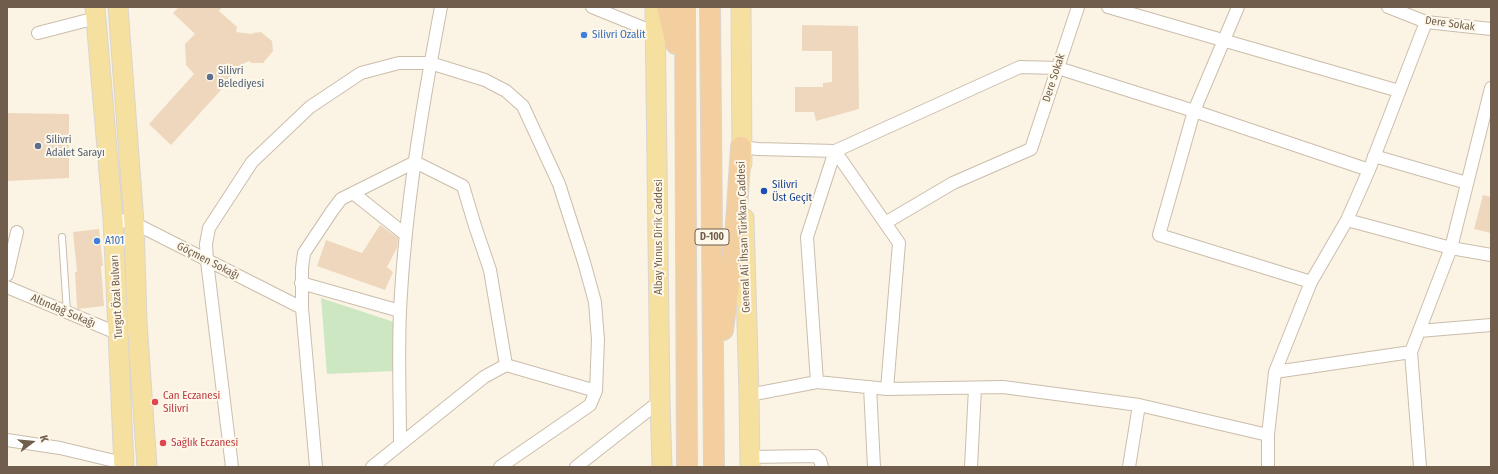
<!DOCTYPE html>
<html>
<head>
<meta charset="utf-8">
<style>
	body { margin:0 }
	#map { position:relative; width:1498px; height:474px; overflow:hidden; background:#fbf4e4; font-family:"Fira Sans Condensed",sans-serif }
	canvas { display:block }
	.frame { position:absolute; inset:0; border:8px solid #715d4b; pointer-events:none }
	.north { position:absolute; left:12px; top:422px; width:40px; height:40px; -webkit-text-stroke:3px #fef8ea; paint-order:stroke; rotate:74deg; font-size:11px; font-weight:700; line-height:16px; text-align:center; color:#715d4b }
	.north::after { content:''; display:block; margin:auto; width:14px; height:18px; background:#715d4b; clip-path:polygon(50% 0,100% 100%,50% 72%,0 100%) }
</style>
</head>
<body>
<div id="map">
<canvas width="1498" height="474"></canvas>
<div class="frame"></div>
<div class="north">K</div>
</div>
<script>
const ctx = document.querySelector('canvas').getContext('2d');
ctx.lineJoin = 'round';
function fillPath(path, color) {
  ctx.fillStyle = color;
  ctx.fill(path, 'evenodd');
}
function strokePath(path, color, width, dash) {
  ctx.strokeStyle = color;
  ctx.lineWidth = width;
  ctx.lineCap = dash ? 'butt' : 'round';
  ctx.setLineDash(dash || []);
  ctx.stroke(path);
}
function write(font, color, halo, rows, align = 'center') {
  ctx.font = font + ' "Fira Sans Condensed",sans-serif';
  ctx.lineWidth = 4;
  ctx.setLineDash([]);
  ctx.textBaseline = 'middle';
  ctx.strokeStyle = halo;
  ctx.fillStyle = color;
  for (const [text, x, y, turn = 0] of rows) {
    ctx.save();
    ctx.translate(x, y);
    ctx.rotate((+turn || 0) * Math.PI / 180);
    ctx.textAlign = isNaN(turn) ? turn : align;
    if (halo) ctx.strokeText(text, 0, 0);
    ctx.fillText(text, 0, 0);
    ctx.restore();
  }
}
fillPath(new Path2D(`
	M321,298l73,24 1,49 -68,3z`), '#cee7c3');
fillPath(new Path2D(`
	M179,7h43l-3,4 18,16 -1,5 16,2 1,-1 8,-1 11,9 1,10 -10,12h-12l-2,-2 -13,6v4l-17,17 2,2 -50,55 -22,-21 45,-50 -8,-9 -1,-21 10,-10 -22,-21z
	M802,25l56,1 1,83 -43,12 -2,-9h-19v-25h28v-4l9,-1v-31h-30z
	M7,113l62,1v64l-62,3z
	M1483,195l8,2v36l-17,-4z
	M380,225l18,13 -1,10 -10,19 6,5 -8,18 -68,-24 9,-26 36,13z
	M99,229l4,37h-2l3,40 -26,3 -1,-1 -2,-36h2l-4,-40z`), '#eed7bd');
const service = new Path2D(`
	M62,237l5,75`);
const minor = new Path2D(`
	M592,7l64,26
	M1108,7l291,84
	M1238,7l-44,104 -35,124 152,47
	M1388,7l38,15 65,7
	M38,33l58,-15
	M741,147l17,2 77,2 185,-84 38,1 136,43 175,59
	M835,151l64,92 -12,146
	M1374,156l93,27
	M353,193l53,42
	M113,219l21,4 168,85
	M1347,220l104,28 40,7
	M885,223l68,-40 78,-34 47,-142
	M7,275l10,-43
	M301,283l99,28
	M7,287l112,47
	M1419,331l72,-6
	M506,365l90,26
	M1275,372l136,-20
	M817,382l-10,-145 28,-86
	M870,387l4,80
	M749,395l68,-13 70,7 116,-2 136,18 129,30
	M7,440l53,8 63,15
	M400,444c0,-44 -2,-89 0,-133 5,-102 22,-204 41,-304
	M750,457l66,-1 4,4 2,7
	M232,467l-25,-206 -1,-17 3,-16 43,-66 58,-55 51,-34 38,-10h31l55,17 21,11 17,15 36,78 25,78 11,40 3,38 -2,51 -6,14 -90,62
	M316,467l-14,-159v-40l2,-15 28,-42 9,-12 74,-37 48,24 12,40 15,44 16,95 -22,12 -112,90
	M576,467l84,-66
	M971,467l4,-79
	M1129,467l10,-62
	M1268,467v-32l7,-63 36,-90 36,-62 22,-50 57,-148
	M1420,467l-9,-115 40,-104 40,-160`);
const primary = new Path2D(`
	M95,7l18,212 11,248
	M118,7l16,216 3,99 10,145
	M655,7l5,394 2,66
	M741,7l1,157
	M744,218l5,177 1,72`);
const trunk = new Path2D(`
	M667,7l9,37
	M685,7l2,460
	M710,7l4,460
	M723,330l12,-91 6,-92`);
strokePath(service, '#cbbdab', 8);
strokePath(minor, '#cbbdab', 14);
strokePath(primary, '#dad5d0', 21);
strokePath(trunk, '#dad5d0', 22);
strokePath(service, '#fff', 6);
strokePath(minor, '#fff', 12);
strokePath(primary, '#f5e0a0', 19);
strokePath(trunk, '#f3cfa0', 20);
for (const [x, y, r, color] of [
	[584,35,4,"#3f7fe0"],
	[210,77,4,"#5c6f8a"],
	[38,146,4,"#5c6f8a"],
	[764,191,4,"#1a4fb4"],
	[97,241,4,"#3f7fe0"],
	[155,402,4,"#e0444e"],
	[163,443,4,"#e0444e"]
]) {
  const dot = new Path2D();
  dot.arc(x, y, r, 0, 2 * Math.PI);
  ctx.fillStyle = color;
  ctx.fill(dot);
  strokePath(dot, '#fef8ea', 1.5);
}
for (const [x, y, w] of [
	[712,237,34]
]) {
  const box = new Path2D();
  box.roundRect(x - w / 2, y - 8, w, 16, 3);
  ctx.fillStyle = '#fef8ea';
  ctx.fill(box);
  strokePath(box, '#715d4b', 1);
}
write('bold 10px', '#715d4b', null, [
	["D-100",712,237]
]);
write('11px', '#715d4b', '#fef8ea', [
	["Dere Sokak",1450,24,8],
	["Dere Sokak",1054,78,-72],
	["Albay Yunus Dirik Caddesi",659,237,-90],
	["General Ali İhsan Türkkan Caddesi",744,237,-92],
	["Göçmen Sokağı",208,261,27],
	["Turgut Özal Bulvarı",117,297,-93],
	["Altındağ Sokağı",63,311,23]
]);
write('11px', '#366cbe', '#fef8ea', [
	["Silivri Ozalit",592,35],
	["A101",105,241]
], 'left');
write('11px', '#4e5e75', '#fef8ea', [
	["Silivri",218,71],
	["Belediyesi",218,84],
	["Silivri",46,140],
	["Adalet Sarayı",46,153]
], 'left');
write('11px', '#164399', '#fef8ea', [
	["Silivri",772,185],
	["Üst Geçit",772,198]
], 'left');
write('11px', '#be3a42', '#fef8ea', [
	["Can Eczanesi",163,396],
	["Silivri",163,409],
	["Sağlık Eczanesi",171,443]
], 'left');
</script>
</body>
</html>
